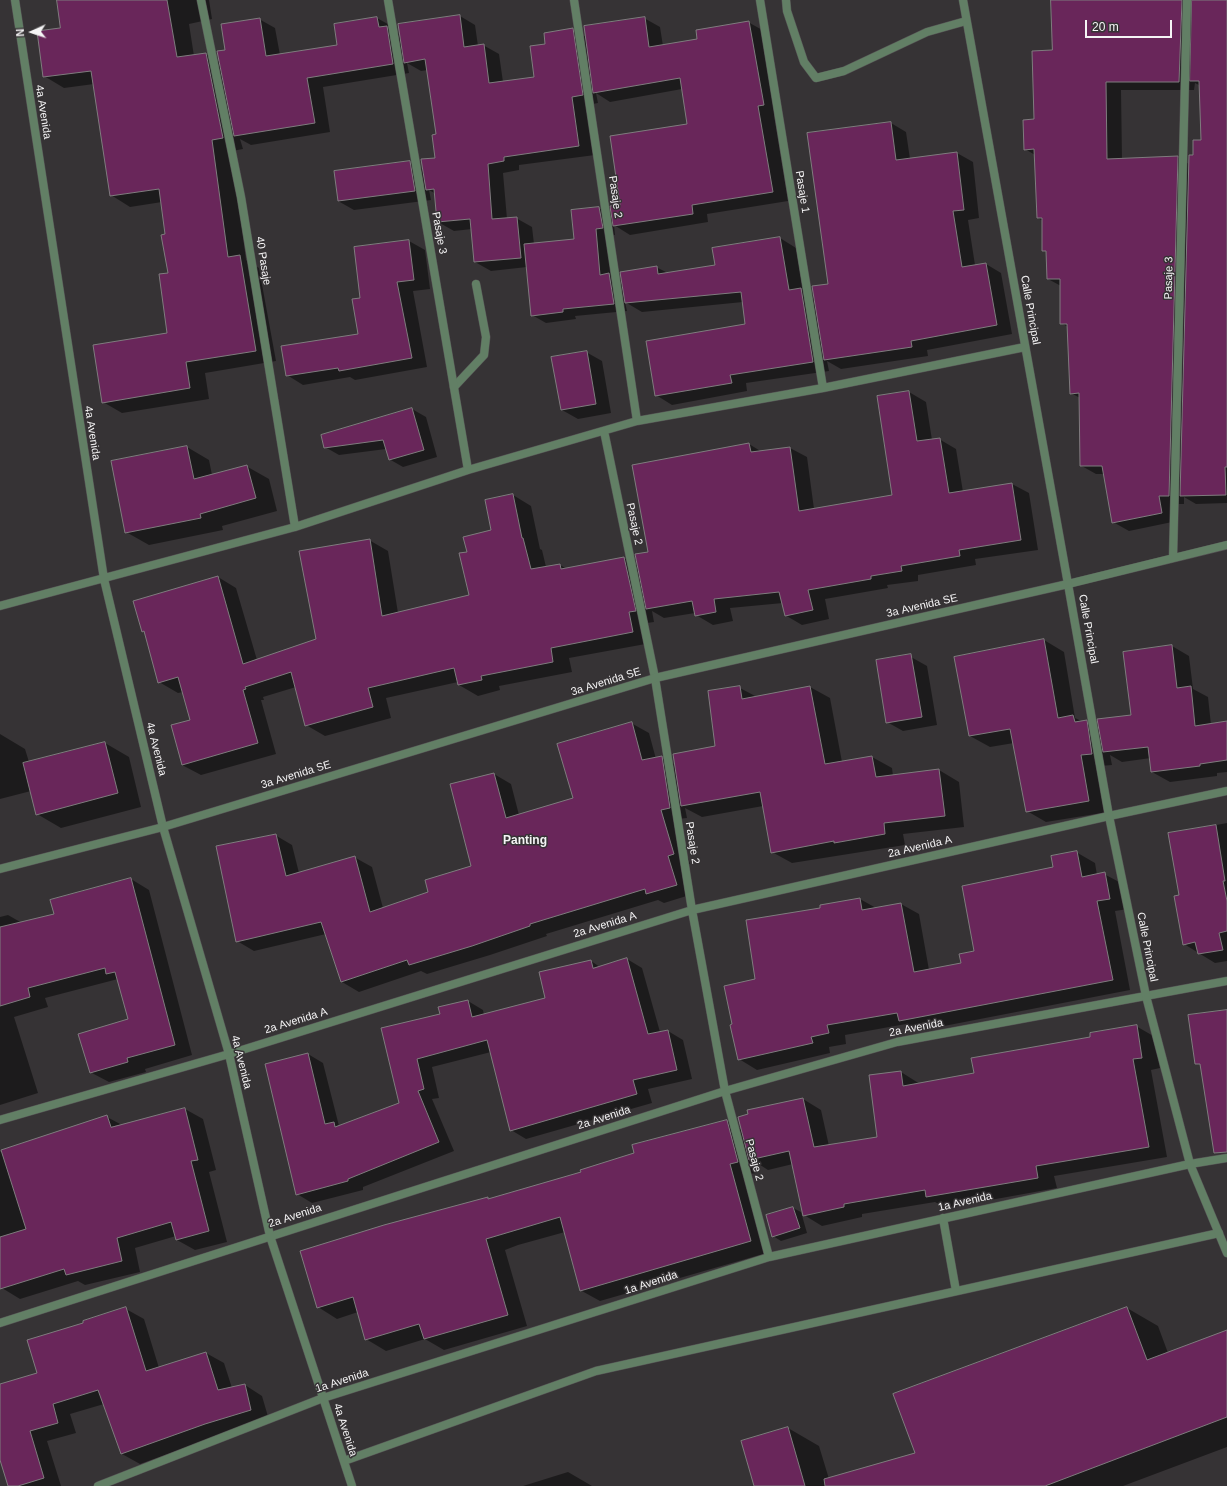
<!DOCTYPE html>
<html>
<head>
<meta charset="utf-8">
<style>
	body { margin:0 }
	#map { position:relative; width:1227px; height:1486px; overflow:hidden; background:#363335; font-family:Arial,sans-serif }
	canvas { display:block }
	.north { position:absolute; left:12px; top:12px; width:40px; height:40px; -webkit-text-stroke:3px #363335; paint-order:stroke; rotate:267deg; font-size:11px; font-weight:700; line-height:16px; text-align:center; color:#f5f4f5 }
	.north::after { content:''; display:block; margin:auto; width:14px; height:18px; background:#f5f4f5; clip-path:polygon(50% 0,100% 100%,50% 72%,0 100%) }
	.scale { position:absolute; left:1085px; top:20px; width:87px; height:18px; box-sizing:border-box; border:2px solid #f5f4f5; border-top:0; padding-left:5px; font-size:12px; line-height:14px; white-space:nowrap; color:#f5f4f5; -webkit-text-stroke:3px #363335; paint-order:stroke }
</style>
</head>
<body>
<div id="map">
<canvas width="1227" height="1486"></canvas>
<div class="north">N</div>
<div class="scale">20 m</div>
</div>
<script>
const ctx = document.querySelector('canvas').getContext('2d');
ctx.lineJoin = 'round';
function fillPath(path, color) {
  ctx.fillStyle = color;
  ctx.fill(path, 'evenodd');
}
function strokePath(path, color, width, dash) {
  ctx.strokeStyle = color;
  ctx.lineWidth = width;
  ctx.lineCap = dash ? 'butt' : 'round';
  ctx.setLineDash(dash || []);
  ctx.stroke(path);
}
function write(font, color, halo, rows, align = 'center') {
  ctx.font = font + ' Arial,sans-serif';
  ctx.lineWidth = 3;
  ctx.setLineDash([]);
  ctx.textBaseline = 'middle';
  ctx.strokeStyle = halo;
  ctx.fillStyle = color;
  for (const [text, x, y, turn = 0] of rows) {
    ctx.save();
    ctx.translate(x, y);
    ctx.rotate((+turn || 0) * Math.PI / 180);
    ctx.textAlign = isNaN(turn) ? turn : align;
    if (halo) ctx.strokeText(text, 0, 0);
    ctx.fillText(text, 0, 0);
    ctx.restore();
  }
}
fillPath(new Path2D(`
	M58,0h151l3,19 -23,5 5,32 12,-2 14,8 6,-11 33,-32 16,9 5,27 59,-9 38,-28 16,9v4l8,4 59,-19 15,9 3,21 5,-1 16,9 4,28 33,-4 10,-34 26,-15 14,8 58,-19 16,9 3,19 35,-6 50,-18 16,9 16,83 -6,1 14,86 -81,13 1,8 -78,13 -16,-10 1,10 -6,1 4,40 10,6 33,-15 12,6 48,-7 64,-28 16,10 7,42 12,7 14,-12 62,-162 15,9 4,27 47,-6 16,9 6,56 -11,2 7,45 11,-1 15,9 11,61 -85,16 1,6 -87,13 -14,-8 2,10 -83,12 1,8 -75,14 -16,-10 90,-70 -3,-23 -101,10 -17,-10 2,9 -52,5 1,3 -30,4 -14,-8 -5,-48 -36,4 -16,-9 -3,-33 -18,2 -16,-9 -2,-28 -7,-4 2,10 -77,10 -16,-9 72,-39 14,8 12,-12 1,-23 -9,-65 -7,1 -14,-8 2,10 -86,14 7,45 -79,13 -11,-6 3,10 -11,2 14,109 13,8 17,93 -71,12 4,26 -87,14 -19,-11 65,-68 1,-60 -7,-72 -32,5 -19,-12 -17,-111 -30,4 -20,-12 17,-48zM682,89l6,36 -75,91 -14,-8 -27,3 3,29 -41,4 -2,-17 -16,-9 -9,1 -4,-46 16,-3v-5l76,-10 -8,-50 11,-2 -2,-10 14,9z
	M1052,0h138v4l3,2v-6h34v503l-31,1 -12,-7v7h-10l3,17 -48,10 -16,-9 -8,-48h-9l-16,-9v-67l-9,-5 -3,-66 -7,-4v-37l-13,-7 -1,-27 -4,-2v-29l-5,-3 -3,-63 -10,-6 10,-29 18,-69zM1195,83l6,3 1,55 -13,23 -12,-7 -55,2 -1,-69h73z
	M409,241l16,9 5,39 -17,2 14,76 -72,13 -5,-3 -47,8 -16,-10 72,-40 2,-36z
	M586,352l16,9 9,52 -33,6 -16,-9z
	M909,392l17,10 6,38 7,-1 17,10 7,43 49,-8 17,9 9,57 -63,9 1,6 -58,10v6l-31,4 1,3 -63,11 4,20 -27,6 -17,-10 -2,-12 -53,5 3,13 -20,4 -17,-10 -1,-2 -31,5 -12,-7 2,11 -7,1 4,20 -82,15 3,14 -73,14 1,4 -22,6 -19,-11 -1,-3 -72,16 5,20 -66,18 -19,-11 -10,-38 -33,10 1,3h-3l15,54 -75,21 -19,-10 9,-44 -8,-29 -5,1 -19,-11 -13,-49 -3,-2 75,-54 18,11 21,72 60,-20 52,-100 19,11 10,62 72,-17 -2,-44 25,-21 20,-36 18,11 9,43 2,1 4,17 14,-2 7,4 57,-11 14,8 111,-122 13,8 28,-4 17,9 7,52 80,-13z
	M412,409l14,8 11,40 -34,10 -14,-8 -3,-10 -47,6 -14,-8z
	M187,447l22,13 3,15 34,-9 23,13 8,32 -55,15 1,4 -74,15 -23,-13z
	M1044,640l20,12 11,66 25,12 32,-14 40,-70 17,10 4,33 15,8 3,28 16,-3v50l-10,1v3l-47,6 -18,-10 -1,-14 -29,4 -12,-7 2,10 -12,1 8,46 -62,10 -19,-11 -13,-68 -24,4 -20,-11 -15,-78z
	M911,657l16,9 10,59 -34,6 -16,-9z
	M810,687l20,11 12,64 30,-5 20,11 1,8 46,-6 20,12 5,45 -61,7 2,11 -113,18 -20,-11 -9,-46 -61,11 -17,-9 2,10 -10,1 13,45 -5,1 8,29 -29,9 -6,-3 -112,34 1,2 -57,19 -63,19 -6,-3 -62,21 -17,-10 -16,-48 -72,17 -17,-10 38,-106 17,10 7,28 55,-16 18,10 11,41 46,-16 43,-25 -21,-83 43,-10 17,10 8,31 55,-16 57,-76 18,10 7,26 6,-1 14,7 40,-18 24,-59 17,9z
	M0,734l25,15 4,13 76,-19 24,14 12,50 -80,21 -24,-14 -6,-23 -31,8z
	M1227,823v138l-12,2 -31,-19 -4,-48 -11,-62z
	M1076,852l19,11 2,12 7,-1 19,10 5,25 -13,2 15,79 -212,41 -12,-7 -61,11 1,9 -17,3 1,6 -73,17 -18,-11 -5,-34 22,-45 66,-71 -1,-3 39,-7 16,9 25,-4 18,10 10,56 33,-6 92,-96z
	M131,879l18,11 43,165 -47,14 1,3 -37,10 -19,-10 40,-53 -12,-40 -73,19 3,9 -34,10 24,76 -38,12v-188l8,-2 14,8 33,-8z
	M627,959l15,9 18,64 8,-1 15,9 9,39 -44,10 4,14 -126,36 -15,-9 -20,-78 -59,15 7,31 -7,1 22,52 -91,36v3l-51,13 -15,-9 11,-140 15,9 16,63 61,-23 -17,-74 58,-14 27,-14 15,9 1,5 62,-16 45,-38 9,6z
	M1136,1026l19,11 5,31 -9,2 16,87 -113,19 3,12 -111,20 -11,-6 -73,12v3l-40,9 -18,-11 -11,-51 -25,6 -14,-9 3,12 -8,1 21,78 -170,49 -20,-11 -15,-58 -47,13 -13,5 22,76 -83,24 -19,-11 -39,12 -20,-12 -8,-27 -21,7 -19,-12 170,-109 3,2 91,-27 145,-52 15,9 61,-31 18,11 8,36 49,-8 23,-66 19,12 55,-10 116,-36z
	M185,1109l18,10 13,51 -7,2 18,70 -32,8 -18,-10 -1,-4 -41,12 5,24 -55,13 -7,-4 -58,18 -18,-11 -2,-5v-131l107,-35 15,8z
	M793,1208l8,4 6,21 -26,8 -8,-5 -6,-21z
	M1127,1308l31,18 10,27 59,-22v116l-104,39h-368l33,-58 31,18 10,33 87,-25z
	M126,1309l18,10 15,49 47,-15 18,10 8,25 13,-3 17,11 7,24 -46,14 -83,30 -18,-10 -18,-50 -34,10 6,19 -29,8 14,45h-52l-9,-30v-71l38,-11 47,-51z
	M568,1472l24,14h-69z`), '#0007');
const building = new Path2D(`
	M57,0h110l10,57 29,-4 17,85 -11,2 16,117 12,-2 16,96 -70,11 4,26 -88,15 -9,-58 74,-12 -8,-59 9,-1 -7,-38 4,-1 -6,-45 -49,7 -19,-125 -48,6 -6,-46 23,-3z
	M1051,0h131l-3,82h-73l1,77 71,-3 -9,340h-10l3,17 -50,10 -10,-57h-22l-1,-73 -9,1 -3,-70h-7v-45h-13l-1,-28h-4v-33h-5l-3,-69 -10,1 -1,-30 11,-1 -2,-68 20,-1z
	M1192,0h35v467h-2l1,28 -46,1 9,-341h4v-15h8l-2,-59h-9z
	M460,15l4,32 20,-3 5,39 45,-6 -4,-31 15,-2 -1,-11 29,-5 10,67 -11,2 7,49 -75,11v4l-16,3 4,55 25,-2 4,41 -47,4 -4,-43 -33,3 -3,-33 -8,1 -5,-31 14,-1 -3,-23 4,-1 -11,-75 -21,4 -6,-39z
	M377,17l2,10 8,-1 6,38 -86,14 8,45 -81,13 -17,-85 8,-1 -4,-26 39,-6 6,38 71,-11 -3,-21z
	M645,17l4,30 48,-8 -1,-9 53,-9 15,84 -6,1 15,86 -81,13 1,9 -80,12 -3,-20 10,-1 -10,-69 77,-12 -7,-46 -87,15 -9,-67z
	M891,122l5,38 61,-8 7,58 -11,1 9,56 24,-4 11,62 -86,16 1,6 -88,13 -12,-74 16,-2 -21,-151z
	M410,161l5,30 -77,10 -4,-30z
	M599,207l4,21 -7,1 4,46 9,-2 5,31 -51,5v3l-32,4 -7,-72 50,-5 -3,-29z
	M780,237l9,53 12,-2 12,74 -83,13 2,8 -77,13 -9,-55 99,-17 -4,-32 -116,11 -5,-31 37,-6 1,8 57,-9 -3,-17z
	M409,240l5,40 -17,2 15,76 -73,13 -1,-3 -52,8 -5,-30 77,-12 -6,-35 8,-1 -6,-51z
	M587,351l9,53 -35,6 -10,-53z
	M909,391l8,50 23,-3 9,55 63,-10 9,57 -62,10 1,6 -59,10 1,5 -31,5v3l-63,11 5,20 -28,6 -6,-24 -65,7 2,13 -21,4 -3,-15 -46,8 -11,-55 13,-2 -16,-87 117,-22 2,9 39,-5 9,64 93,-16 -15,-99z
	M412,408l12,42 -35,10 -6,-20 -59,8 -3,-13z
	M187,446l7,33 53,-14 9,33 -56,16 1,4 -76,15 -14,-72z
	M513,494l9,44h1l8,31 29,-5 1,5 63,-12 12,54 -7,1 4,20 -82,16 2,14 -72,14 1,4 -24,5 -4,-17 -86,20 5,19 -68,19 -14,-54 -46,15 1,2 -3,1 15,53 -76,22 -11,-40 19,-5 -12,-43 -20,6 -14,-52 -2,1 -9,-31 85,-25 25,88 73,-25 -17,-88 71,-12 12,77 87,-21 -10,-42 8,-1 -4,-15 28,-7 -6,-30z
	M1044,639l14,79 15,-3 2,7 12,-2 5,34 -11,1 8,46 -63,11 -16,-83 -41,7 -15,-79z
	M1172,645l5,43 14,-2 4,40 32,-5v39l-27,4v2l-49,6 -3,-25 -45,5 -6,-33 34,-4 -8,-63z
	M911,654l11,63 -36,6 -10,-63z
	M740,686l2,13 68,-13 15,78 47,-8 4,21 63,-8 6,47 -61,7 1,11 -51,9v-2l-63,12 -11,-61 -79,14 -8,-52 42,-8 -7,-55z
	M632,722l10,38 20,-4 8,52 -9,2 13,44 -6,2 9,29 -31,9 -1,-5 -115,35v2l-58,20 -63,19 -2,-5 -66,22 -20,-60 -85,20 -20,-96 60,-12 10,42 69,-20 15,56 58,-20 -3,-12 46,-14 -21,-82 44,-11 12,45 67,-20 -16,-54z
	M105,742l13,51 -82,22 -13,-52z
	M1216,825l9,56h-2l4,20v30l-8,2 4,17 -25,4 -3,-12 -12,3 -9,-49 5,-1 -11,-62z
	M1077,851l5,26 23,-5 5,27 -13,2 16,79 -214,41 -2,-8 -70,12 2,8 -18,4 2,6 -75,17 -8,-35 2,-1 -8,-38 31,-7 -9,-59 74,-12v-3l40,-7 2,12 39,-7 13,69 47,-9 -2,-9 15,-3 -12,-65 91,-19 -2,-11z
	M131,878l44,167 -48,13 1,4 -38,11 -12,-39 50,-15 -13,-47 -9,2 -1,-6 -77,20 2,9 -30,9v-79l54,-13 -4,-14z
	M627,958l21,76 20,-4 9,40 -44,10 4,14 -127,37 -23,-91 -70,19 7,30 -6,2 21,51 -91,37v2l-52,14 -31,-131 43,-11 17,71 9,-2 1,5 64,-24 -18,-75 59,-14 -2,-7 30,-7 4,17 73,-19 -6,-26 52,-12 2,8z
	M1227,1010v142l-13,1 -14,-89h-5l-7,-49z
	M1137,1025l5,33 -9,1 16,88 -113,19 2,12 -112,19 -1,-7 -81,14v3l-41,9 -14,-65 -40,9 -11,-43 10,-3 -1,-4 56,-12 11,49 63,-10 -8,-62 32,-4 2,15 71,-13 -3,-15 119,-21v-4z
	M185,1108l13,52 -7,1 18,70 -33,9 -5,-18 -54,16 5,23 -56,14 -2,-6 -64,20v-52l26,-8 -25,-79 106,-35 4,12z
	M727,1120l11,42 -8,2 21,77 -171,50 -20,-74 -74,22 22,76 -84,24 -5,-15 -54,16 -12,-43 -36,11 -17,-57 84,-26 104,-28v2l93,-27 -1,-2 54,-17 -2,-8z
	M793,1207l7,21 -28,9 -6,-22z
	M126,1307l20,64 60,-19 12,38 27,-6 6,26 -46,14 -84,30 -23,-64 -45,14 5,19 -28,8 14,47 -26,8h-10l-8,-26v-76l37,-11 -10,-33 56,-17v-2z
	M1127,1307l20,53 80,-30v87l-182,69h-220l-1,-7 91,-26 -22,-59z
	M788,1427l17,59h-51l-13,-45z`);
fillPath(building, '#69265a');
strokePath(building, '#7f7c7e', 1);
const service = new Path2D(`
	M786,0l1,11 17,51 12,16 28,-7 83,-39 39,-11
	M454,387l30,-32 2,-18 -10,-53`);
const minor = new Path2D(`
	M15,0l89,579 59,248 66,227 41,182 82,250
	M201,0l40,197 54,330
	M388,0l80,470
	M574,0l63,421
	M760,0l63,388
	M963,0l105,584 159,-39
	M604,431l51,247 37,232 33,181 44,166
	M1173,558l14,-558
	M0,606l295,-79 173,-57 169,-49 186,-33 202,-41
	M0,1120l229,-66 463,-144 417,-94 118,-25
	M943,1218l13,73
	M0,1323l725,-232 172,-49 330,-61
	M344,1461l252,-90 623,-138
	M98,1486l225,-88 446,-141 421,-93`);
const tertiary = new Path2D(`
	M0,869l163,-42 492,-149 413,-94 41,232 37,180 44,168 37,89
	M1190,1164l37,-6`);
strokePath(service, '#555254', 9);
strokePath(minor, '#555254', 9);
strokePath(tertiary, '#555254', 9);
strokePath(service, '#627f65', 8);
strokePath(minor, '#627f65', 8);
strokePath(tertiary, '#627f65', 8);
write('11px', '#f5f4f5', '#363335', [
	["4a Avenida",43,112,81],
	["Pasaje 1",802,192,81],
	["Pasaje 2",615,197,82],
	["Pasaje 3",439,233,80],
	["40 Pasaje",263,261,81],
	["Pasaje 3",1169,278,-89],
	["Calle Principal",1030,310,80],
	["4a Avenida",92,433,81],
	["Pasaje 2",634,524,78],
	["3a Avenida SE",922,606,-13],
	["Calle Principal",1088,629,80],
	["3a Avenida SE",606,682,-17],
	["4a Avenida",156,749,76],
	["3a Avenida SE",296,775,-17],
	["Pasaje 2",692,843,81],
	["2a Avenida A",920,847,-13],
	["2a Avenida A",605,925,-17],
	["Calle Principal",1147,947,79],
	["2a Avenida A",296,1021,-17],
	["2a Avenida",916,1028,-11],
	["4a Avenida",241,1062,76],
	["2a Avenida",604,1118,-18],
	["Pasaje 2",754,1160,75],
	["1a Avenida",965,1202,-13],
	["2a Avenida",295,1216,-18],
	["1a Avenida",651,1283,-18],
	["1a Avenida",342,1381,-18],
	["4a Avenida",345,1430,72]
]);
write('bold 12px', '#f5f4f5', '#363335', [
	["Panting",525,841]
]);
</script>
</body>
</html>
